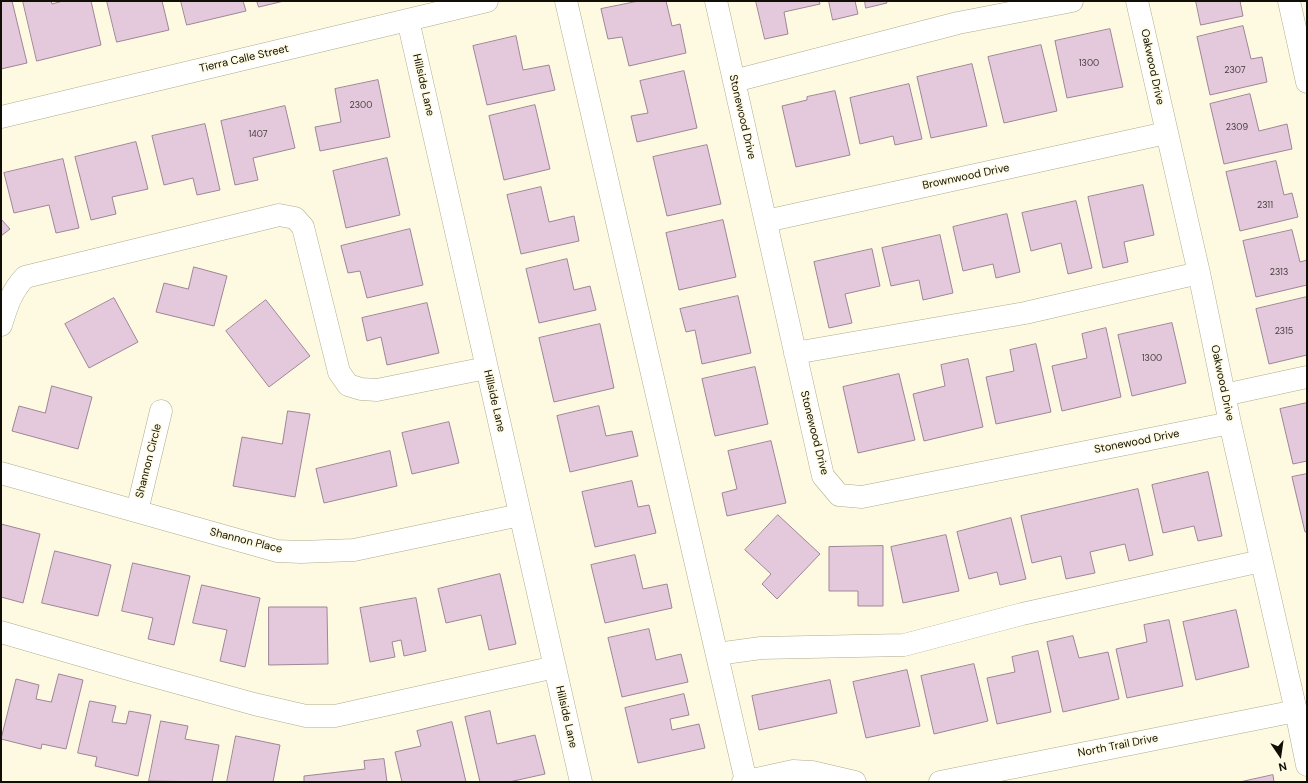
<!DOCTYPE html>
<html>
<head>
<meta charset="utf-8">
<style>
	body { margin:0 }
	#map { position:relative; width:1308px; height:783px; overflow:hidden; background:#fefae1; font-family:"DM Sans",sans-serif }
	canvas { display:block }
	.frame { position:absolute; inset:0; border:2px solid #100e05; pointer-events:none }
	.north { position:absolute; left:1260px; top:735px; width:40px; height:40px; -webkit-text-stroke:3px #fefae1; paint-order:stroke; rotate:167deg; font-size:11px; font-weight:700; line-height:16px; text-align:center; color:#100e05 }
	.north::after { content:''; display:block; margin:auto; width:14px; height:18px; background:#100e05; clip-path:polygon(50% 0,100% 100%,50% 72%,0 100%) }
</style>
</head>
<body>
<div id="map">
<canvas width="1308" height="783"></canvas>
<div class="frame"></div>
<div class="north">N</div>
</div>
<script>
const ctx = document.querySelector('canvas').getContext('2d');
ctx.lineJoin = 'round';
function fillPath(path, color) {
  ctx.fillStyle = color;
  ctx.fill(path, 'evenodd');
}
function strokePath(path, color, width, dash) {
  ctx.strokeStyle = color;
  ctx.lineWidth = width;
  ctx.lineCap = dash ? 'butt' : 'round';
  ctx.setLineDash(dash || []);
  ctx.stroke(path);
}
function write(font, color, halo, rows, align = 'center') {
  ctx.font = font + ' "DM Sans",sans-serif';
  ctx.lineWidth = 3;
  ctx.setLineDash([]);
  ctx.textBaseline = 'middle';
  ctx.strokeStyle = halo;
  ctx.fillStyle = color;
  for (const [text, x, y, turn = 0] of rows) {
    ctx.save();
    ctx.translate(x, y);
    ctx.rotate((+turn || 0) * Math.PI / 180);
    ctx.textAlign = isNaN(turn) ? turn : align;
    if (halo) ctx.strokeText(text, 0, 0);
    ctx.fillText(text, 0, 0);
    ctx.restore();
  }
}
const building = new Path2D(`
	M7,1h5l15,62 -26,6v-67z
	M23,1h28l1,3 11,-3h28l10,44 -64,16z
	M107,1h55l7,29 -52,12z
	M181,1h62l3,10 -59,14z
	M257,1h27l-25,6z
	M639,1h27l6,25 8,-2 6,29 -57,13 -7,-29 -14,2 -7,-30z
	M756,1h63l1,3 -36,8 4,22 -23,5z
	M829,1h26l3,13 -25,6z
	M865,1h21l1,2 -21,5z
	M1196,1h44l3,15 -42,9z
	M1243,26l8,33 11,-2 5,25 -57,13 -13,-58z
	M1110,29l13,58 -56,11 -12,-57z
	M516,36l7,34 26,-5 6,25 -68,15 -14,-59z
	M1041,45l16,66 -53,12 -16,-66z
	M972,64l15,62 -56,12 -14,-61z
	M684,71l13,57 -60,14 -6,-26 17,-3 -8,-32z
	M378,80l12,57 -70,14 -5,-24 26,-5 -6,-33z
	M909,84l13,55 -27,6 -2,-9 -33,8 -10,-46z
	M835,91l15,64 -54,12 -14,-61 25,-6v-3z
	M1250,94l9,37 28,-7 5,25 -68,15 -14,-60z
	M535,105l15,64 -46,11 -15,-64z
	M285,106l10,42 -42,10 5,22 -23,5 -14,-64z
	M205,124l15,66 -23,5 -4,-17 -29,7 -12,-49z
	M136,142l12,47 -36,8 4,17 -25,6 -16,-63z
	M707,145l14,59 -54,12 -14,-59z
	M387,158l13,57 -54,13 -13,-57z
	M63,159l16,69 -23,5 -7,-28 -35,8 -10,-40z
	M1276,161l8,34 8,-2 6,24 -58,14 -14,-59z
	M1143,185l11,50 -30,7 4,20 -25,6 -15,-71z
	M541,187l8,35 25,-6 5,25 -58,13 -14,-59z
	M1076,201l16,67 -24,6 -7,-31 -30,8 -9,-38z
	M1007,214l13,58 -24,6 -3,-14 -30,7 -10,-44z
	M1,219l9,10 -9,7z
	M723,220l13,57 -57,13 -13,-57z
	M410,229l13,56 -56,13 -7,-27 -12,2 -7,-27z
	M1292,230l8,32 7,-2v25l-51,12 -13,-56z
	M940,235l13,58 -30,7 -4,-20 -28,6 -9,-38z
	M872,249l8,37 -35,8 7,29 -23,5 -15,-66z
	M567,259l7,31 16,-4 6,24 -57,13 -13,-54z
	M194,267l33,9 -13,50 -58,-14 8,-29 24,6z
	M738,296l13,57 -49,11 -7,-34 -9,2 -6,-23z
	M1307,297v58l-38,9 -13,-55z
	M114,298l24,44 -49,26 -24,-44z
	M266,300l44,56 -41,31 -43,-56z
	M427,303l12,50 -52,12 -6,-28 -14,4 -5,-23z
	M1172,323l14,60 -54,13 -14,-61z
	M600,324l14,64 -60,14 -15,-64z
	M1106,328l15,69 -59,14 -10,-45 35,-8 -5,-24z
	M1036,344l15,68 -55,12 -10,-47 28,-6 -4,-21z
	M968,359l15,68 -59,14 -11,-47 32,-8 -4,-21z
	M755,367l13,57 -53,12 -13,-57z
	M899,374l16,66 -57,13 -15,-66z
	M52,386l40,11 -14,52 -66,-18 7,-25 26,7z
	M1307,403v58l-14,3 -13,-55z
	M599,406l7,30 26,-5 6,25 -68,16 -13,-56z
	M288,411l22,3 -15,83 -62,-11 9,-49 40,7z
	M449,422l10,41 -47,11 -10,-41z
	M771,441l15,62 -59,13 -5,-23 15,-4 -9,-38z
	M390,451l7,35 -73,17 -8,-34z
	M1208,472l14,64 -24,5 -4,-15 -31,7 -11,-48z
	M1307,474v58h-2l-13,-55z
	M632,481l6,26 11,-2 7,28 -61,14 -13,-55z
	M1138,489l15,66 -24,6 -4,-17 -35,8 5,21 -29,6 -5,-23 -29,7 -11,-47z
	M778,515l42,39 -43,45 -15,-15 9,-10 -26,-24z
	M1011,518l15,61 -26,6 -3,-13 -28,7 -12,-47z
	M1,524l39,10 -17,69 -22,-6z
	M946,535l13,56 -56,12 -12,-56z
	M883,546v60h-25v-15h-29v-44z
	M55,551l56,14 -13,51 -56,-13z
	M635,555l8,34 24,-5 5,24 -67,15 -14,-58z
	M133,563l57,13 -16,69 -26,-6 5,-21 -31,-7z
	M500,574l16,70 -27,6 -8,-35 -35,8 -8,-34z
	M202,585l58,13 -15,69 -25,-6 7,-31 -34,-7z
	M416,598l10,53 -22,5 -3,-16 -9,2 3,15 -25,5 -10,-54z
	M269,607h58l1,57 -59,1z
	M1236,610l13,57 -53,13 -13,-58z
	M1169,620l14,66 -56,12 -11,-49 31,-7 -3,-17z
	M649,629l7,31 25,-6 7,28 -66,15 -14,-59z
	M1073,636l6,22 29,-6 11,47 -56,13 -16,-70z
	M1038,651l13,61 -54,12 -10,-46 28,-6 -3,-15z
	M974,664l14,57 -54,13 -13,-58z
	M907,670l13,56 -54,12 -13,-56z
	M59,674l24,6 -17,69 -24,-5 -1,5 -40,-10 15,-60 23,6 -3,14 15,3z
	M830,680l7,33 -78,17 -7,-34z
	M684,694l5,21 -19,4 2,11 27,-6 6,24 -67,15 -13,-55z
	M90,701l26,5 -4,16 14,2 3,-13 22,4 -13,61 -43,-10 2,-9 -19,-4z
	M490,711l7,33 38,-9 10,39 -36,8h-29l-15,-65z
	M161,721l27,5 -3,13 34,6 -7,37 -63,-1z
	M452,722l14,60h-64l-7,-30 26,-6 -4,-15z
	M236,736l44,9 -7,37h-46z
	M384,759l3,23h-83v-6l61,-7 -1,-8z
	M1273,775l1,7h-34z`);
fillPath(building, '#e4c9dd');
strokePath(building, '#9e8598', 1);
const minor = new Path2D(`
	M566,1l180,780
	M716,1l107,475 16,19 23,2 368,-74
	M1137,1l62,272 31,150 66,288 11,54
	M1289,1l18,81
	M408,20l173,762
	M734,81l224,-58 114,-22
	M1,117l486,-116
	M766,221l400,-88
	M1,325c6,-19 10,-33 24,-48l254,-62 16,3 8,9 36,145 9,13 13,4 16,1 109,-22
	M795,353l230,-40 174,-40
	M1224,395l83,-18
	M1,473l276,78 24,1 53,-2 166,-35
	M137,511l24,-100
	M1,632l134,39 119,33 52,12h29l220,-49
	M717,654l44,-6 143,-3 118,-31 239,-53
	M743,782l50,-11 19,1 43,10
	M940,782l356,-71`);
strokePath(minor, '#afab8d', 23);
strokePath(minor, '#fff', 22);
write('9px', '#453d3b', null, [
	["1300",1089,64],
	["2307",1235,71],
	["2300",361,106],
	["2309",1237,128],
	["1407",258,135],
	["2311",1265,206],
	["2313",1279,273],
	["2315",1284,332],
	["1300",1152,359]
]);
write('11px', '#100e05', '#fefae1', [
	["Tierra Calle Street",244,59,-13],
	["Oakwood Drive",1152,67,78],
	["Hillside Lane",423,85,77],
	["Stonewood Drive",742,117,77],
	["Brownwood Drive",966,177,-12],
	["Oakwood Drive",1222,383,78],
	["Hillside Lane",494,401,77],
	["Stonewood Drive",814,433,76],
	["Stonewood Drive",1137,442,-11],
	["Shannon Circle",149,461,-76],
	["Shannon Place",246,541,14],
	["Hillside Lane",566,717,77],
	["North Trail Drive",1118,746,-11]
]);
</script>
</body>
</html>
